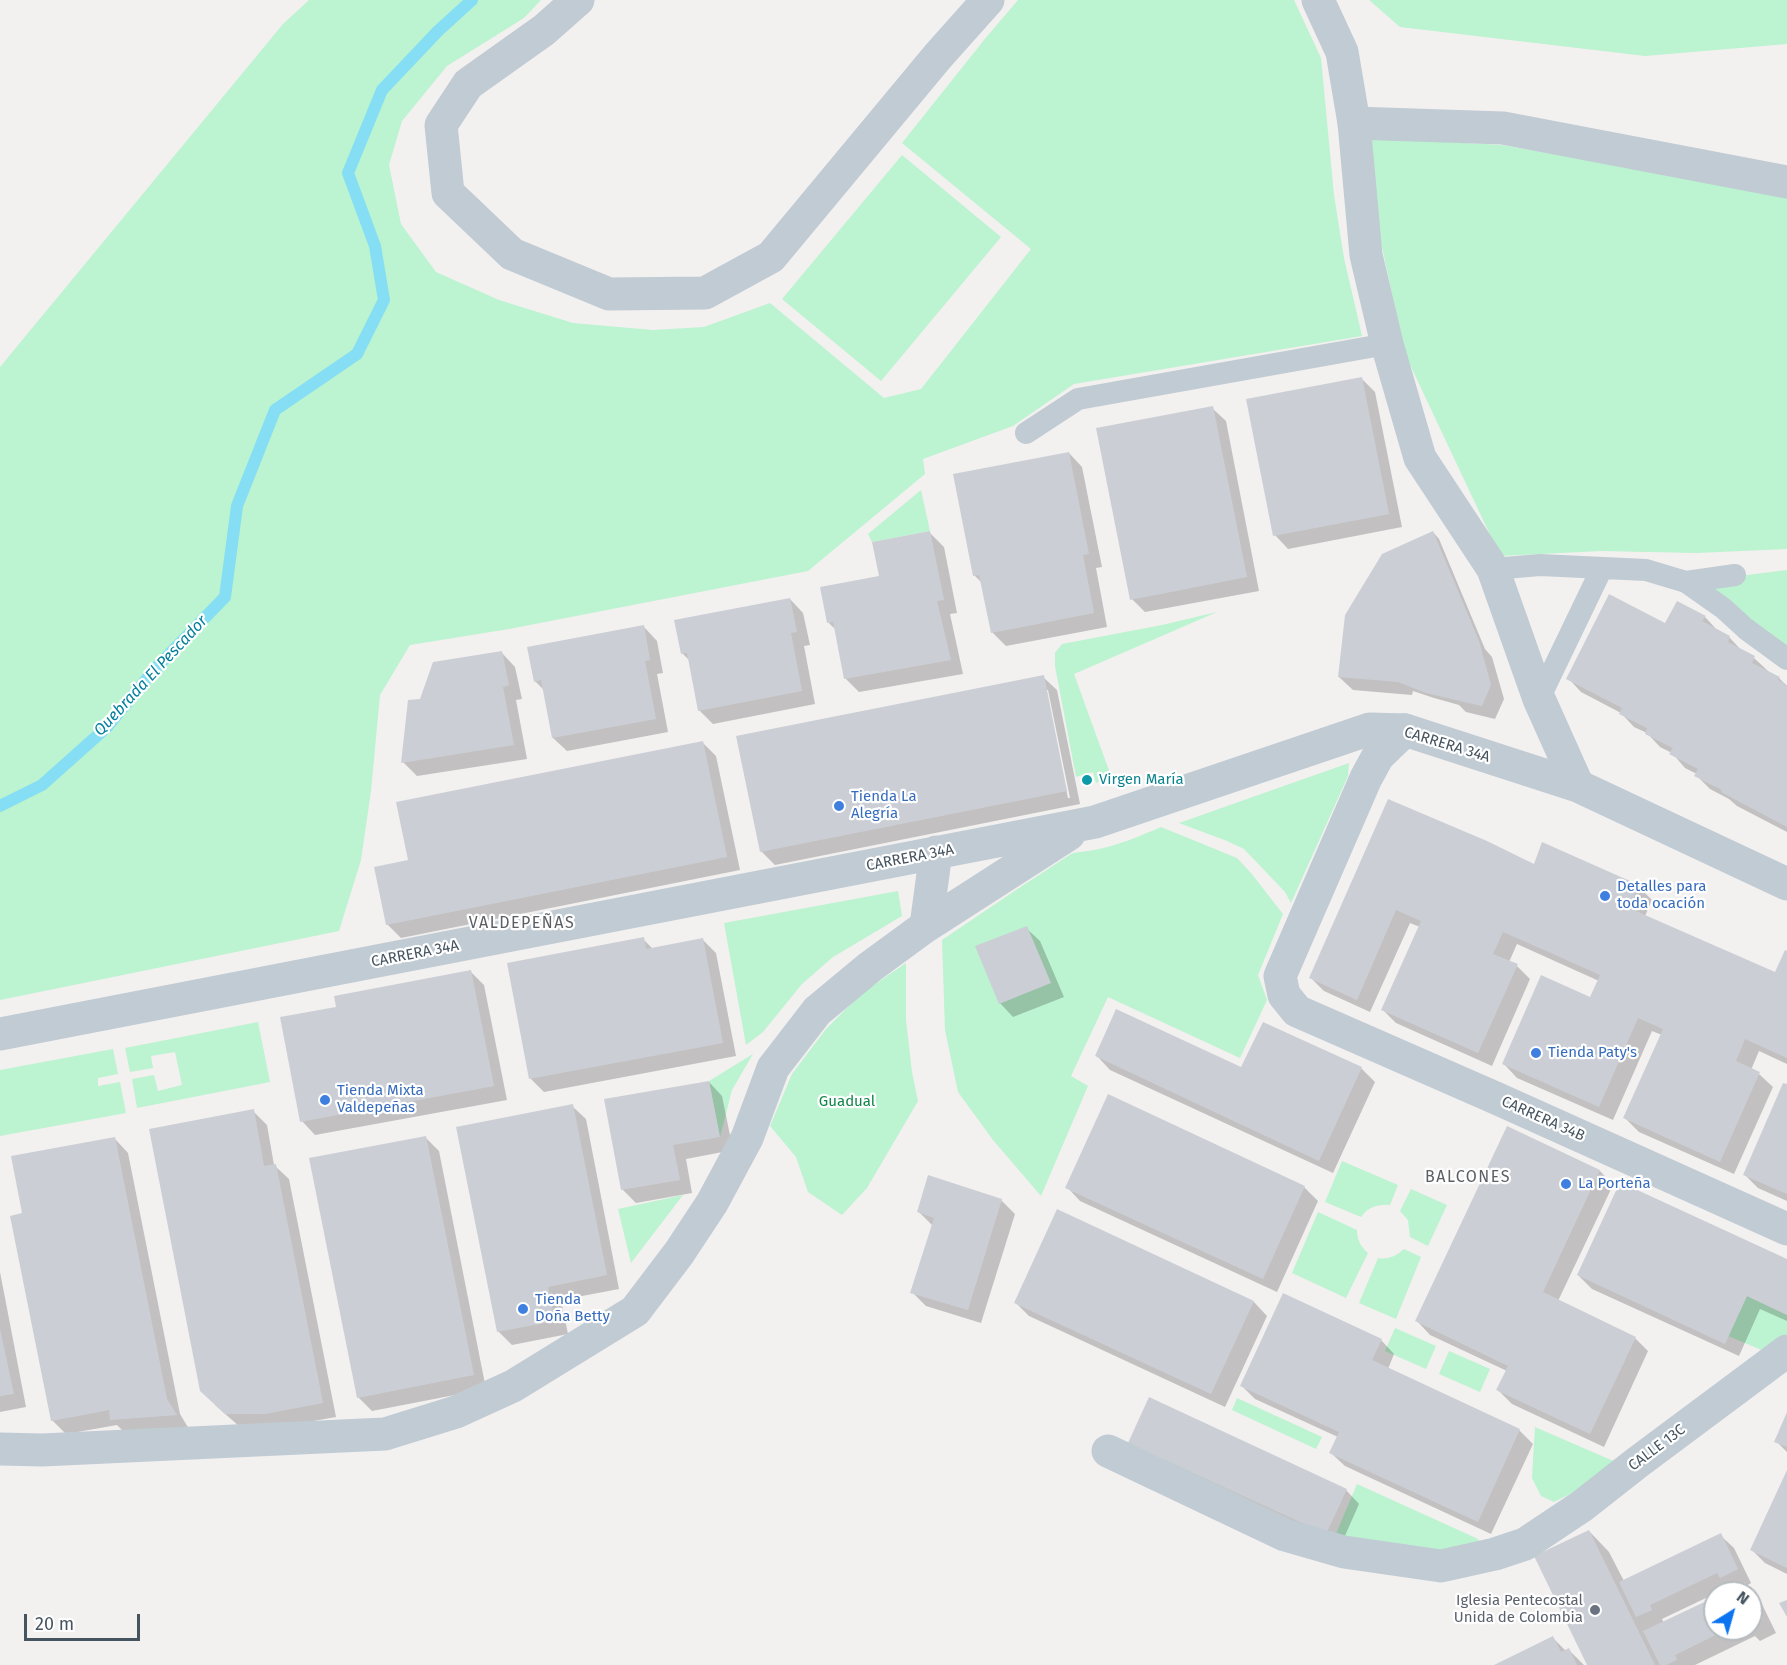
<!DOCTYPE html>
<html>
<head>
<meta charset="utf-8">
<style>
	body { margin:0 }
	#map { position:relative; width:1787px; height:1665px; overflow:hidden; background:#f3f0f0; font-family:"Fira Sans",sans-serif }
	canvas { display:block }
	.north { position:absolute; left:1703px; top:1581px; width:60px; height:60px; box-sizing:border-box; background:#fff; border:2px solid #b5bbbf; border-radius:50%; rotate:37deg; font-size:16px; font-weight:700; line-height:24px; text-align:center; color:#46545f }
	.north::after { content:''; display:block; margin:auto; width:21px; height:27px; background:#0b74f1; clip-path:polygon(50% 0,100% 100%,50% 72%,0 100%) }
	.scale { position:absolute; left:24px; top:1614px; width:116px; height:27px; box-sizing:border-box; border:3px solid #46545f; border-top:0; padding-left:8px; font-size:18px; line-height:21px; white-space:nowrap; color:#46545f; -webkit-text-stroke:4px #fff; paint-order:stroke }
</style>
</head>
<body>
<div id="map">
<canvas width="1787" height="1665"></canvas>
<div class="north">N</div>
<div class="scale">20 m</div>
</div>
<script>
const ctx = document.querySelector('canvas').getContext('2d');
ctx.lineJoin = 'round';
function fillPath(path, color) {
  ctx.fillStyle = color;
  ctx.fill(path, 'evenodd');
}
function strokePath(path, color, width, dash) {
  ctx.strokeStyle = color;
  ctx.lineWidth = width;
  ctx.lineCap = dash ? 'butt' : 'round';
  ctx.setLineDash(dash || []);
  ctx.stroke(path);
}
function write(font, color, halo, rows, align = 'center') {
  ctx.font = font + ' "Fira Sans",sans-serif';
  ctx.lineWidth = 4.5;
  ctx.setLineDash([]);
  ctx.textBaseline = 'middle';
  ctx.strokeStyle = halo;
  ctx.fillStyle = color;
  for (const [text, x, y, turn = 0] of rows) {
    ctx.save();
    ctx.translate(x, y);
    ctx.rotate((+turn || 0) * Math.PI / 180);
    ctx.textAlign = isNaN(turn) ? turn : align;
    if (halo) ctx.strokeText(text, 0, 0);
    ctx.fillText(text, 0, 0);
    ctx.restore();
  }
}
fillPath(new Path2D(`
	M309,0h232l-17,18 -77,48 -45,55 -13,44 12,59 35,48 63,28 74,23 80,7 51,-3 66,-24 114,95 37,-9 110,-140 -129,-106 82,-103 34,-40h276l27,58 13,137 10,63 18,78 -288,48 -61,42 -90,33 2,15 -117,97 -299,58 -99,16 -30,50 -9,96 -10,69 -22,71 -339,69v-633l283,-343z
	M1369,0h418v44l-142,12 -245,-29z
	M1371,138l131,7 188,33 97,14v357l-90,4 -96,-2 -101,5 -95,-202 -34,-158z
	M902,155l99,82 -120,144 -99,-82z
	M921,490l9,41 -58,11 -4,-8z
	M1787,570v87l-96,-75z
	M1217,612l-143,62 37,102 -15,7 -3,-11 -17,5 -21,-111v-13l7,-9 100,-19z
	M1349,763l-1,13 -57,127 -6,-11 -41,-43 -17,-8 -48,-18z
	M1161,827l76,31 14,15 32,41 -25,61 9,25 -27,58 -132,-61 -37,79 17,10 -47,110 -48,-56 -35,-48 -13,-62 -3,-90 77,-52 52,-34c8,-3 15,-2 23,-4 23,-4 46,-14 67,-23z
	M898,891l4,25 -69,41 -31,27 -39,48 -17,13 -22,-122z
	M906,963v57l6,52 6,29 -51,87 -25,27 -34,-23 -12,-35 -26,-31 22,-52 34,-45 36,-36z
	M258,1022l12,60 -133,26 -5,-29 22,-4 4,16 24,-6 -7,-33 -24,4 2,12 -23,4 -5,-24z
	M113,1049l5,25 -20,4v8l22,-4 6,31 -126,23v-66z
	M753,1054l-21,36 -12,47 -11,-56z
	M1342,1161l56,24 -8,20c-12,-1 -22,2 -29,12l-36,-15z
	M1411,1189l36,16 -19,41 -18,-9 -2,-17 -8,-9z
	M683,1195l-52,68 -13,-54z
	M1318,1212l39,18c0,10 4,17 11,23l-22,45 -54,-25z
	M1404,1249l17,8 -25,62 -37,-16 19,-45c10,2 18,-2 26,-9z
	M1747,1296l40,19v19l-23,17 -36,-15z
	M1395,1328l41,18 -10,23 -41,-18z
	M1449,1351l41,18 -10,23 -41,-18z
	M1237,1398l85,39 -6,12 -84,-39z
	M1535,1427l83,36 -40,27 -24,12 -13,-6 -9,-18z
	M1357,1484l119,54 12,9 -53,15 -102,-21z`), '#bcf3d0');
fillPath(new Path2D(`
	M1362,379l13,13 27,135 -114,22 -13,-14z
	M1212,408l14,13 33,170 -114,21 -13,-13z
	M1069,453l13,14 20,100 -6,1 11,59 -101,19 -14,-14 -10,-49 -8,-8z
	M1433,532l6,7 46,110 7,8 12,42 -9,20 -29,-7 -7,-7 -25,-7 -21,-7 -1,4 -59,-5 -14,-13z
	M930,533l14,14 13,66 -7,1 13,60 -104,18 -13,-13 -9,-48 -9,-9z
	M790,599l13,14 7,32 -6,1 11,58 -102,20 -14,-14 -9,-49 -8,-8z
	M1705,617l13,14 11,6 14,15 11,6 14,13 11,7 8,8v146l-50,-26 -8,-7 -19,-10 -14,-14 1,-1 -12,-6 -13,-15 -12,-6 -13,-14 -13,-6 -13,-14 -40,-21 -13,-14 98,-53z
	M644,627l13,14 6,32 -6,1 11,58 -101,19 -14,-13 -9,-48 -9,-9z
	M502,653l13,14 7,32 -6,1 11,59 -110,17 -14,-14 18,-61z
	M1043,677l14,13 23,114 -305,61 -14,-14zM1045,690h3l22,108h-2z
	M703,743l13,13 24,114 -339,68 -14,-14 22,-62z
	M1388,801l147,65 103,20 14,14 -7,16 131,58 11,-21v111l-28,-13 -8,19 8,4 14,13 -39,87 -95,-42 -14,-14 37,-83 -10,-4 -39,89 -96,-42 -13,-14 87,-65 8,-18 -82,-37 -8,18 8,4 13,13 -38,87 -96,-43 -13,-13 37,-83 -10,-4 -40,89 -46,-21 -13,-13z
	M1026,928l14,13 24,56 -51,20 -13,-14z
	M643,939l10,10 49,-10 14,14 20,103 -192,36 -13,-13 -22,-115z
	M471,972l13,13 23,115 -192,35 -13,-14 36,-113z
	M1097,1056l146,13 118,-1 14,14 -42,91 -223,-103z
	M709,1082l13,14 11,54 -47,9 6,34 -56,10 -14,-14z
	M1787,1086v115l-29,-13 -13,-13z
	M572,1106l14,13 33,170 -58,11 7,34 -56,11 -14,-14z
	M253,1111l14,14 7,40 15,14 47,238 -57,10h-39l-25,-22z
	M1508,1128l92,43 13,14 -55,116 77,37 13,13 -44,96 -92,-43 -14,-14 9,-19 -77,-36 -13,-14z
	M425,1137l14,14 47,238 -114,22 -14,-14z
	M115,1139l13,14 52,261 9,15 -64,4 -8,-8 -51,9 -14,-14 -28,-205z
	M1067,1187h237l14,14 -41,91 -197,-91z
	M1001,1200l14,14 -34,109 -55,-17 -14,-14 21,-66 -14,-14z
	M1057,1211l197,91 13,14 -42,91 -196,-91 -14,-14z
	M1787,1261v60l-27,-12 -21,47 -147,-67 -14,-14z
	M0,1272l26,135 -26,5z
	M1381,1340l13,14 -6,15 131,61 14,14 -42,90 -146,-68 -14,-13 7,-16 -83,-38 -13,-13z
	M1787,1416v36l-11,-11z
	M1144,1456l202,34 13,14 -19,43z
	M1787,1474v100l-22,-11 -13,-13z
	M1589,1531l20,21 15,29 96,-46 14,13 17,35 -5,3 13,12 17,35 -16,8 -5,-5 -60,29h-106zM1731,1586l3,4 -7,3h24v36h-36v-30l-51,24 -2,-4z
	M1553,1638l13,13 3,-1 15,15h-86z`), '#0003');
strokePath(new Path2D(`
	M0,806l42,-21 65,-58 48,-58 70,-72 12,-91 38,-96 82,-56 27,-54 -9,-54 -27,-73 34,-83 56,-59 34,-31`), '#85def3', 12);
fillPath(new Path2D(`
	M1362,377l27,137 -116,22 -27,-137z
	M1213,406l34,171 -117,23 -34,-172z
	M1069,452l20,102 -6,1 11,58 -103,20 -12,-58 -6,1 -20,-102z
	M930,531l14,69 -7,1 14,59 -107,19 -11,-57 -6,1 -7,-36 59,-11 -7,-34z
	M1433,531l46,110 12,44 -9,21 -56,-13 -28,-11 -60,-5 7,-62 37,-61z
	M1609,594l56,29 12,-22 29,15 -4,5 28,15 -2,6 27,14 -3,7 28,14 -2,3 9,5v142l-66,-35 1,-2 -28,-14 4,-7 -29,-15 4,-6 -28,-14 2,-6 -28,-14 3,-6 -56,-29z
	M790,598l7,34 -6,1 11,58 -104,20 -11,-58 -6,1 -7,-34z
	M644,625l6,35 -5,1 11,58 -104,19 -11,-58 -7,2 -7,-35z
	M502,651l7,34 -6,2 11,58 -113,18 7,-63 12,-1 13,-37z
	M1044,675l23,116 -307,61 -24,-116z
	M703,741l24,116 -341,68 -12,-58 34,-7 -12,-58z
	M1388,799l99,42 47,23 8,-22 97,43 -10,23 146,64 10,-22 2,1v107l-42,-19 -9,22 24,11 -40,90 -97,-44 40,-89 -25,-11 -39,89 -97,-43 39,-89 49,22 10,-22 -49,-22 -48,-21 -10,22 25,10 -40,89 -97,-43 40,-89 -25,-11 -39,90 -48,-22z
	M1027,926l24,57 -52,21 -24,-58z
	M644,937l2,12 57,-11 20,105 -194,36 -22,-116z
	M471,970l23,116 -194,36 -20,-105 56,-10 -2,-11z
	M1116,1009l125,58 22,-45 99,45 -43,94 -224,-105z
	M709,1081l11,56 -47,8 7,35 -59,10 -17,-91z
	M1783,1083l4,1v110l-44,-19z
	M1108,1094l197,92 -42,93 -198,-91z
	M573,1104l34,171 -59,12 7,34 -58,11 -41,-205z
	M254,1109l10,57 12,-2 47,239 -58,11h-40l-25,-23 -51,-262z
	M1507,1126l93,44 -57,122 93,45 -46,97 -94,-44 12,-24 -93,-45z
	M426,1136l48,239 -117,23 -48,-240z
	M115,1137l52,262 10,16 -67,5 -1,-10 -58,11 -41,-205 12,-3 -11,-57z
	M928,1175l74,24 -34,111 -58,-17 24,-75 -17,-6z
	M1620,1182l167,77v56l-40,-19 -22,48 -148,-69z
	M1057,1209l197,92 -43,93 -197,-91z
	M1283,1293l99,46 -10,21 148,69 -42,93 -149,-69 10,-21 -99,-46z
	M0,1329l14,65 -14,2z
	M1149,1397l198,92 -21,45 -198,-91z
	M1787,1412v35l-13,-5z
	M1787,1470v98l-37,-18z
	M1589,1530l66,135h-68l-53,-109z
	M1721,1533l17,36 -18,9 -3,-5 -67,32 2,5 -16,7 -17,-35z
	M1745,1582l5,11h-27z
	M1751,1594l12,25 -12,6z
	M1715,1597v32h13l-53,26 2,5 -11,5h-6l-17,-34z
	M1787,1600v17l-8,-14z
	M1553,1636l8,16 8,-4 8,17h-83z`), '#cbcfd5');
strokePath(new Path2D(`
	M1026,433l52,-34 309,-55
	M1493,569l47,-4 106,5 40,12 37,26 23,21 41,30
	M1686,582l49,-7
	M1539,699l63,-131`), '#c0cbd3', 22);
strokePath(new Path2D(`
	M1354,123l149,5 284,54
	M926,926l10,-74
	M0,1034l1095,-212 275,-93 35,1
	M0,1449l42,1 343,-16 71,-22 57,-26 122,-75 44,-58 33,-50 35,-65 26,-70 44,-57 53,-44 56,-41 143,-92
	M1108,1451l177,84 59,17 97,14 54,-12 30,-10 57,-38 56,-44 149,-111`), '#c0cbd3', 33);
strokePath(new Path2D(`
	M578,0l-34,30 -76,54 -27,41 7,68 64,61 97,40 96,-1 66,-36 167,-201 50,-56
	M1318,0l24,52 12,71 12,132 21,89 33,114 73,111 46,130 39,87
	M1787,884l-209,-98 -173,-56 -27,26 -12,22 -86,198 4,19 13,16 201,88 289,130`), '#c0cbd3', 33);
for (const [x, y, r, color] of [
	[1087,780,6,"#0f9aa8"],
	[839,806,6,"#3f7fe0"],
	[1605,896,6,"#3f7fe0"],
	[1536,1053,6,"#3f7fe0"],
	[325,1100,6,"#3f7fe0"],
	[1566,1184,6,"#3f7fe0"],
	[523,1309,6,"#3f7fe0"],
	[1595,1610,6,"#6b7280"]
]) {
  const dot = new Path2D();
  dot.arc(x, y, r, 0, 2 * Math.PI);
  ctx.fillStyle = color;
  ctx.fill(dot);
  strokePath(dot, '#fff', 2);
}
write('15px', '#46545f', '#fff', [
	["CARRERA 34A",1447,745,17],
	["CARRERA 34A",910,858,-11],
	["CARRERA 34A",415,954,-11],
	["CARRERA 34B",1543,1119,24],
	["CALLE 13C",1657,1448,-37]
]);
write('15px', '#0d838f', '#fff', [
	["Virgen María",1099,780]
], 'left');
write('15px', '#366cbe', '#fff', [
	["Tienda La",851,797],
	["Alegría",851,814],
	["Detalles para",1617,887],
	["toda ocación",1617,904],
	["Tienda Paty's",1548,1053],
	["Tienda Mixta",337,1091],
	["Valdepeñas",337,1108],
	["La Porteña",1578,1184],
	["Tienda",535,1300],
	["Doña Betty",535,1317]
], 'left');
write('15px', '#108749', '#fff', [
	["Guadual",847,1102]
]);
write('15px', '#5b616d', '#fff', [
	["Iglesia Pentecostal",1583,1601],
	["Unida de Colombia",1583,1618]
], 'right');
write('italic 16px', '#04809e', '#fff', [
	["Quebrada El Pescador",151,676,-47]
]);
ctx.letterSpacing = '1.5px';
write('16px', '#5c6065', '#fff', [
	["VALDEPEÑAS",522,924],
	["BALCONES",1468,1178]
]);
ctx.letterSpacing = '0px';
</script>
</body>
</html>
